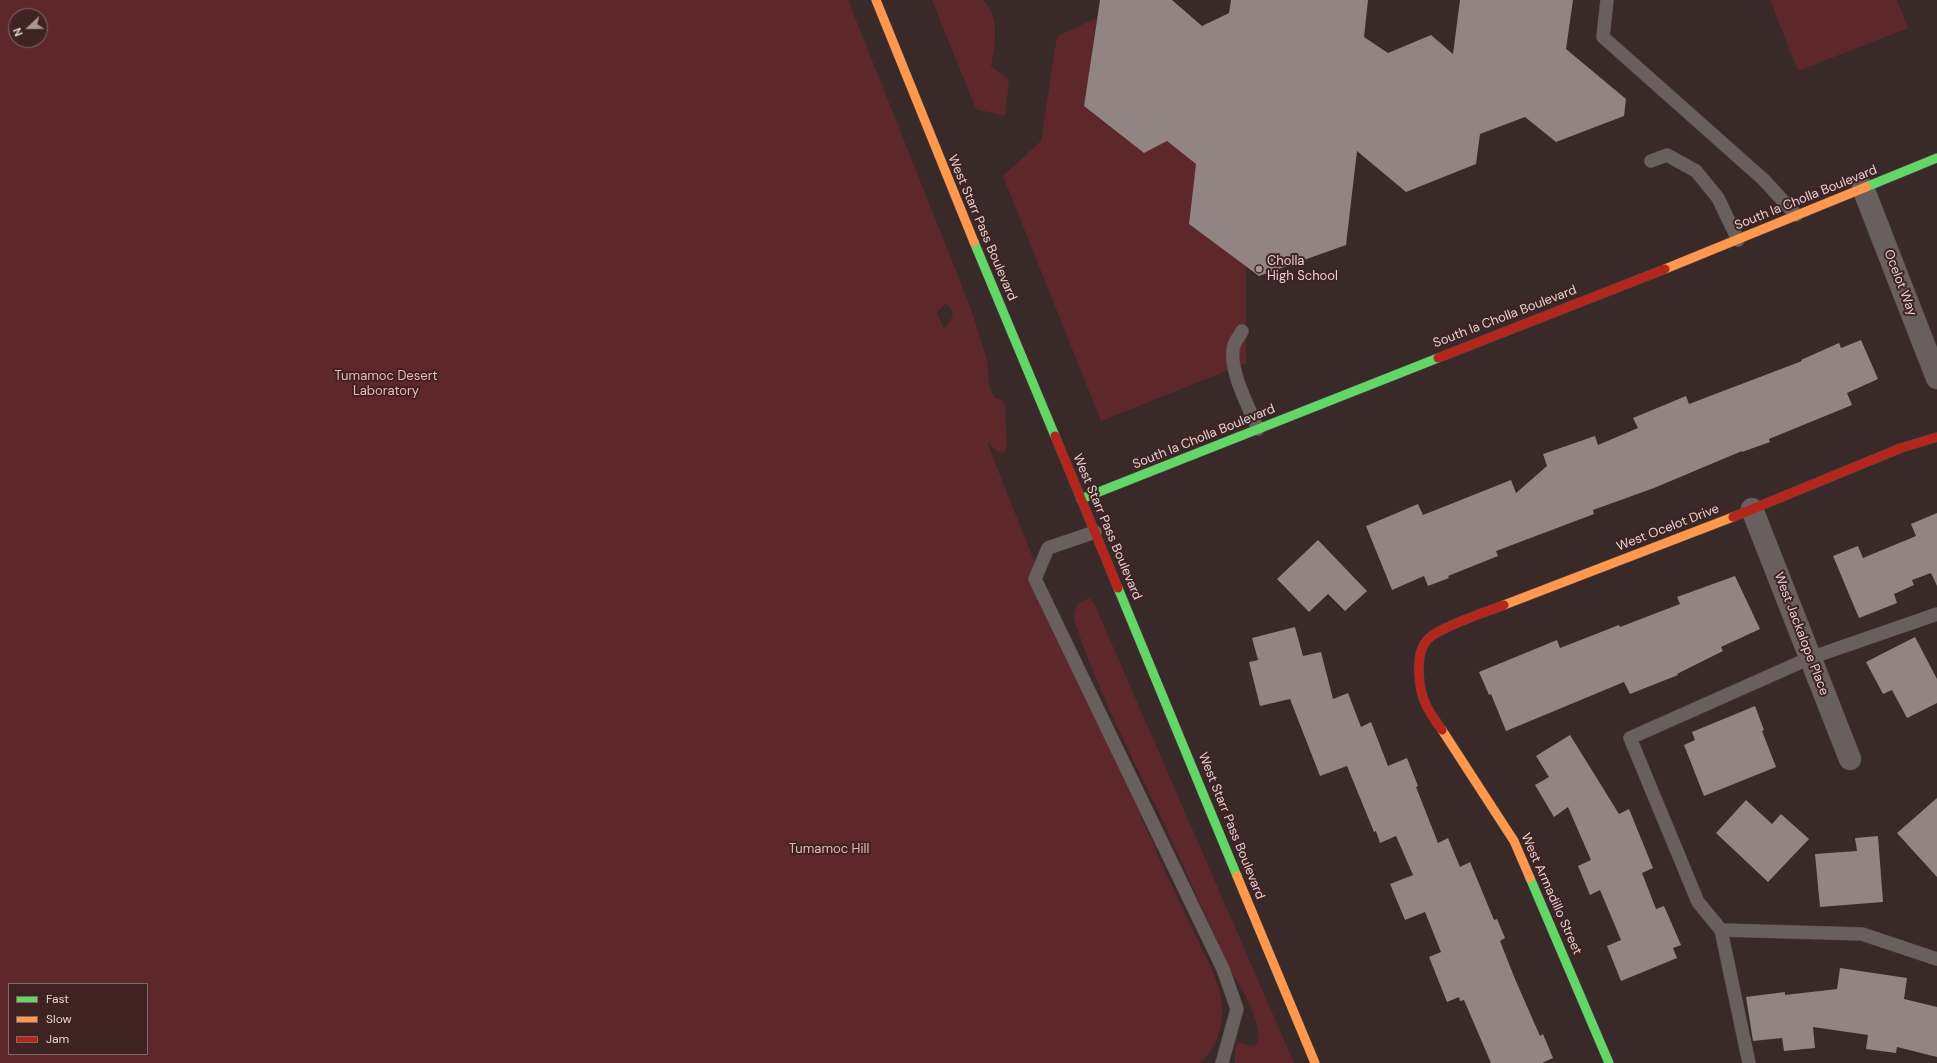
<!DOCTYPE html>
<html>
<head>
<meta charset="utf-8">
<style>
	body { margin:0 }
	#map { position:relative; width:1937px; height:1063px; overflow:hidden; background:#392929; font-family:"DM Sans",sans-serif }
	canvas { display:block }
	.legend { position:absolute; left:8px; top:983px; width:140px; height:72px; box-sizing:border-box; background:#3f2323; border:1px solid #816969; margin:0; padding:5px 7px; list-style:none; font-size:12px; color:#e4d1d1 }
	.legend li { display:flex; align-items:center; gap:8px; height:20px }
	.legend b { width:20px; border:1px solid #816969 }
	.north { position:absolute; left:8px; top:8px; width:40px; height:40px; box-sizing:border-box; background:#3f2323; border:1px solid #816969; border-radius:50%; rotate:248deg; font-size:11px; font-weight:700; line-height:16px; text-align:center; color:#e4d1d1 }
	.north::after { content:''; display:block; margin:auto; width:14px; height:18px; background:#a89696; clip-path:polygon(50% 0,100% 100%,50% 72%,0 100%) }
</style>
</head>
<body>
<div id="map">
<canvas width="1937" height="1063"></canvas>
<ul class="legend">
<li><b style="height:5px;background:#63d668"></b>Fast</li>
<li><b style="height:5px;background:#ff974d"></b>Slow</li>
<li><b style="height:5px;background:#b3261e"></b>Jam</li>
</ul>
<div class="north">N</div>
</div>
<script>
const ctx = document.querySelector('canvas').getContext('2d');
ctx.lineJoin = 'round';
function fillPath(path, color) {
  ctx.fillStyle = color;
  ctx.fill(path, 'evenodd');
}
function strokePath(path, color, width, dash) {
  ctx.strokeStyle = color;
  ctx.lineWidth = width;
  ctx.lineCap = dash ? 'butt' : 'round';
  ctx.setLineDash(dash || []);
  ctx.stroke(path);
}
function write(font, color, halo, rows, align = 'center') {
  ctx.font = font + ' "DM Sans",sans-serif';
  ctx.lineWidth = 4;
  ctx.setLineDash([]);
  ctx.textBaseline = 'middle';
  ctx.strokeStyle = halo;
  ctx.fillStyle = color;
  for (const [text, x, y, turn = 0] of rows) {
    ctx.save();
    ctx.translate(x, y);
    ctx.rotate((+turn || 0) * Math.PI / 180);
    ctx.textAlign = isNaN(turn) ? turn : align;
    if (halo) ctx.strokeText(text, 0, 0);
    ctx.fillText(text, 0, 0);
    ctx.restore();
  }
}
fillPath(new Path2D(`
	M0,0h848l122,306 17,53 2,26 5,12 8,3 3,4 2,44 -3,5 -7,-2 -10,-9c53,136 109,271 167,404 15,36 33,70 49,105 7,15 15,31 18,47 4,28 -2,44 -20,65h-1201zM16,16h24v24h-24zM945,303l6,5 2,8 -9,13 -7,-16zM9,984h138v70h-138z
	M932,0h51c18,16 12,46 8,67l18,12 -4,37 -29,-7z
	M1770,0h127l11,28 -110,43z
	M1097,18l-13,88 60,47 23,-12 29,23 -7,60 57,42v97l-145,58 -98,-245 38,-35 16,-105z
	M1089,598l5,5 200,460h-59v-16l5,-4 11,3 6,-2c8,-18 -18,-61 -28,-77l-66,-146 -48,-99 -28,-65 -13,-38 1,-9 4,-7z`), '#5e282b');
fillPath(new Path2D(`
	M1100,0h72l30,26 27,-13 2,-13h137l-4,37 24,16 43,-18 22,19 7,-54h113l-7,49 60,50 -2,17 -68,26 -31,-25 -45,17 -4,30 -70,28 -49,-41 -11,94 -87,31 -70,-52 7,-60 -29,-23 -23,12 -60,-47z
	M1861,340l17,39 -31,14 5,12 -83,34 1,3 -28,10v-1l-88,37 -61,22 1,4 -98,37 2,5 -50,20 1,2 -21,8 -4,-10 -32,14 -26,-64 52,-22 5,11 88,-35 5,13 31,-27 -4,-12 52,-18 3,9 40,-17 -5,-10 53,-22 3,8 113,-43 -1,-1 38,-17 2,5z
	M1937,513v73l-6,-13 -19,7 2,5 -20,9 3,9 -38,15 -26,-62 25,-10 5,12 53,-22 -5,-12z
	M1318,540l49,51 -22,20 -17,-17 -19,18 -32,-33z
	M1735,576l25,53 -39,18 2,4 -46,23 1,1 -48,19 -6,-12 -118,49 -15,-37 -2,1 -10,-23 78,-32 3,8 59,-23 1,2 60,-23 -3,-7z
	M1295,627l8,29 18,-4 12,47 15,-6 13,34 10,-5 17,44 19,-8 11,28 -2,1 22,56 10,-5 12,29 10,-5 24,58 3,-1 8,19 -5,3 15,38 25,57 3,-2 10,24 -11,5h-51l-27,-63 -4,1 -1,-4 -12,5 -18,-45 12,-5 -16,-40 -20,8 -15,-36 23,-9 -17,-39 -16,7 -4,-12 -2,1 -27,-66 -27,10 -30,-77 -30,7 -11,-44 9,-2 -6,-22z
	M1915,637l22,42v24l-30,15 -15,-28 -9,4 -17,-32z
	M1755,706l9,24 -2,1 14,36 -72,29 -20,-51 11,-5 -3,-8z
	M1570,735l49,79 10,-5 24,59 -11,5 14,36 8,-3 17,39 -8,3 4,10 -56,23 -14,-35 14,-6 -21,-50 -10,5 -12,-29 13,-6 -23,-53 -14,10 -19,-32 14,-8 -13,-21z
	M1937,798v79l-40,-44z
	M1746,800l26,24 9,-10 28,25 -41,43 -52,-49z
	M1878,836l5,66 -63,5 -5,-53 42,-3 -2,-13z
	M1840,968l67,10 -3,21 33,8v50l-40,-10 -1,6 -30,-4 2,-14 -55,-8 2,21 -31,3 -2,-13 -29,3 -7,-44 39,-5v3l52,-6z`), '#938484');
const lane = new Path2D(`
	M1607,0l-4,37 161,143 32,35
	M1651,161l16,-6 29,16 22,27 20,42
	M1242,331c-2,4 -6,9 -8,14 -7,22 15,63 24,84
	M1095,532l-47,16 -13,31 188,390 14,40 -15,54
	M1937,614l-127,44 -180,80 68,164 23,28 141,4 75,25
	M1721,930l28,133`);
const street = new Path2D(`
	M1863,188l74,190
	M1752,509l98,250`);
const fast = new Path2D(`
	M1866,187l71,-29
	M974,242l81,194
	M1081,499l357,-141
	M1118,588l119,288
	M1530,878l79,185`);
const slow = new Path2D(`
	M876,0l98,242
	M1665,269l201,-82
	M1504,605l229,-88
	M1442,730l72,111 16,37
	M1237,876l78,187`);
const jam = new Path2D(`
	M1438,358l227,-89
	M1055,436l63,152
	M1733,517l168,-69 36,-11
	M1442,730c-5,-7 -11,-15 -15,-23 -9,-17 -13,-54 1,-68 12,-12 58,-27 76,-34`);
strokePath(lane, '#524545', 14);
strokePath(street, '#524545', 23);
strokePath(fast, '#524545', 10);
strokePath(slow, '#524545', 10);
strokePath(jam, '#524545', 10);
strokePath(lane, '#6a5f5f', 13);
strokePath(street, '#6a5f5f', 22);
strokePath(fast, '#63d668', 9);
strokePath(slow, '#ff974d', 9);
strokePath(jam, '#b3261e', 9);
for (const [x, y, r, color] of [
	[1259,269,4,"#a89696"]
]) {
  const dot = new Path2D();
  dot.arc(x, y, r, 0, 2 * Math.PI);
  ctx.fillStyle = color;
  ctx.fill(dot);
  strokePath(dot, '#3f2323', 1.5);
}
write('13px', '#e4d1d1', '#3f2323', [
	["South la Cholla Boulevard",1806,198,-22],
	["West Starr Pass Boulevard",982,228,67],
	["Ocelot Way",1900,283,69],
	["South la Cholla Boulevard",1505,317,-21],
	["South la Cholla Boulevard",1204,437,-22],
	["West Starr Pass Boulevard",1107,527,67],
	["West Ocelot Drive",1668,528,-21],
	["West Jackalope Place",1801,634,69],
	["West Starr Pass Boulevard",1231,826,68],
	["West Armadillo Street",1551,894,66]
]);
write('13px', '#e4d1d1', '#3f2323', [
	["Cholla",1267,262],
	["High School",1267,277]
], 'left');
write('13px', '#eeb7b6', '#3f2323', [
	["Tumamoc Desert",386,377],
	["Laboratory",386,392],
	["Tumamoc Hill",829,850]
]);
</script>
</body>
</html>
